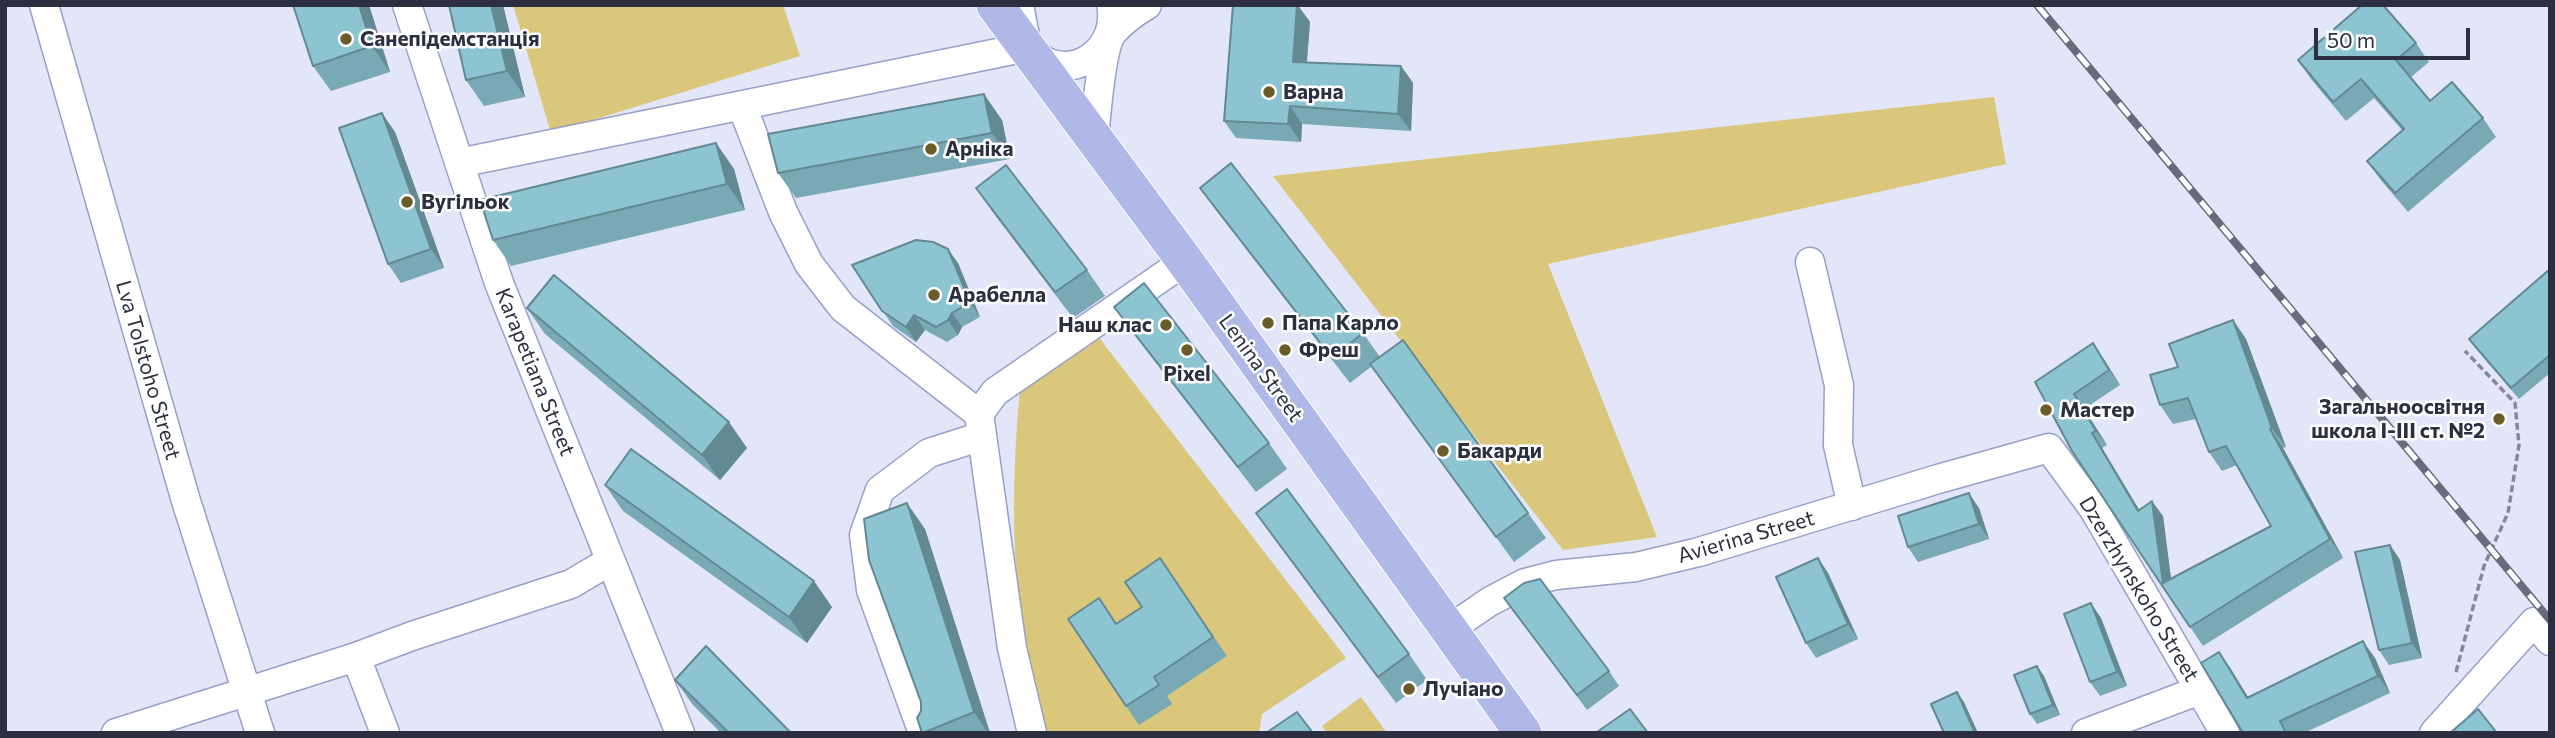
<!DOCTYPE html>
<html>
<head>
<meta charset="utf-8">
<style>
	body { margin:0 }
	#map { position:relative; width:2555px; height:738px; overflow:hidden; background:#e2e6f8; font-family:Commissioner,sans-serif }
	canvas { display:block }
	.frame { position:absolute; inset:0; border:7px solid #2c2f3f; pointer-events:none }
	.scale { position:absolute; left:2314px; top:28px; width:156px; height:32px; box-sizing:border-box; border:4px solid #2c2f3f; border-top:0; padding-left:9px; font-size:21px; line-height:24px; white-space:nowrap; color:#2c2f3f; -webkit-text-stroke:5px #fff; paint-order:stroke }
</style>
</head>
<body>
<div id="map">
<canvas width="2555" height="738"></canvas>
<div class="frame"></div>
<div class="scale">50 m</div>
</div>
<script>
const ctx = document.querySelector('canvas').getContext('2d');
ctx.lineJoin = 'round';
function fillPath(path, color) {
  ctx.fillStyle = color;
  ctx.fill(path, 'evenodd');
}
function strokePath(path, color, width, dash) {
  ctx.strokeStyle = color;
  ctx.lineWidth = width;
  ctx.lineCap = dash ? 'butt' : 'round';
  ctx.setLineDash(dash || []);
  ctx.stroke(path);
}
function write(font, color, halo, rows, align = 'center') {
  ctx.font = font + ' Commissioner,sans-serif';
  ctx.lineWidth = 5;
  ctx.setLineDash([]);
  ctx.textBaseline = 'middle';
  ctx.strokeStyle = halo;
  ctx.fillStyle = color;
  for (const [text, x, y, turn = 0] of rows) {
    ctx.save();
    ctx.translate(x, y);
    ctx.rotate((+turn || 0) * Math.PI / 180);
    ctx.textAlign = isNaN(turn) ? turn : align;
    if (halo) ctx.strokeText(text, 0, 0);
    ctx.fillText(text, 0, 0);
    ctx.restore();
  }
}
fillPath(new Path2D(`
	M513,5h270l17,51 -249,77z
	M1994,97l12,67 -458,100 109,273 -94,13 -290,-374z
	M1097,335l249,323 -84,56 -3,19h-215c-5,-19 -11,-38 -15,-57 -18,-94 -18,-192 -9,-287z
	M1361,697l26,36h-60l-5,-7z`), '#dac77c');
const minor = new Path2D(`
	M44,5l142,496 74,232
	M407,5l92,278 181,450
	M1019,5l8,42c7,5 15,14 22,16 31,11 60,-12 63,-42 0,-6 1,-10 -1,-16
	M742,106l41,106 26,52 34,44 136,106
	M1094,139c2,-21 7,-92 19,-107 9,-10 22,-20 34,-27
	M459,163l568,-116
	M1810,262l29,123 -1,60 14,61
	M1448,630l41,-28 36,-19 31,-8 80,-8 63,-15 239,-73 111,-31 44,60 132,225
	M356,657l29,76
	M116,733l240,-76 56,-21 159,-52 39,-23
	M923,733l-52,-143 -7,-55 16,-45 49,-37 53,-17
	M1032,733l-20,-85 -33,-234 16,-22 190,-131
	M2086,733l114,-43
	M2434,733l100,-111 16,19`);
const major = new Path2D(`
	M995,5l190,256 338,472`);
strokePath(minor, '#98a0c9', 31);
strokePath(major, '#fff', 39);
strokePath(new Path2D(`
	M2456,672l28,-106 24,-53 11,-68 -4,-42 -50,-52`), '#858899', 3.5, [7, 3.5]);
strokePath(minor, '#fff', 28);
strokePath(major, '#b0b8e8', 37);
const rail = new Path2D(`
	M2037,5l513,615`);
strokePath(rail, '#686b7c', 8);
strokePath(rail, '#fff', 5, [16]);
fillPath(new Path2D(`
	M369,5l21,67 -59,19 -18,-25z
	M449,5h54l22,92 -41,9 -18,-26z
	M1298,5l12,17 -3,41 94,3 12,17 -2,48 -109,-7 -1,18 -65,-4 -12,-17z
	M2416,43l13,19 -19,16 20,23 53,17 13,19 -88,75 -28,-33 -13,-18 35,-31 -28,-32 -28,23 -35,-42 -13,-19z
	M1002,120l8,39 -214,39 -18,-25z
	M395,132l49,136 -43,15 -13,-19z
	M716,143l18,26 11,41 -234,56 -18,-26z
	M976,188l111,82 18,26 -32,22 -79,-104z
	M1200,188l163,145 17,24 148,156 18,25 -32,24 -142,-196 -22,17 -132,-170z
	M958,263l22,54 -18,10 -4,8 -11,7 -22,-12 -9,12 -23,-16 -41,-61z
	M2550,269v104l-31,26 -42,-49 -8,-11z
	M1114,307l155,136 18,26 -31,23 -124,-160z
	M527,308l220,140 -27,32 -175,-146z
	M2233,320l13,19 40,108 -3,1 60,110 -140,88 -42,-62 -126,-202 68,-24 17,27 -36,24 23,36 -5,3 37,62 24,6 8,62 100,-52 -34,-61 -15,6 -13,-19 -13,-33 -23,5 -13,-19 18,-38z
	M605,485l227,122 -25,36 -184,-132z
	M1979,508l10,31 -71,23 -10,-15z
	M1256,513l153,141 18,26 -31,23z
	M925,529l65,204h-68l-1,-22z
	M2390,545l10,15 22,98 -33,7 -10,-15z
	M1160,558l67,98 -60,40 5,8 -33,21 -13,-19 -10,-83 26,-16z
	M1818,558l10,15 30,66 -42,19 -10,-15z
	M1504,598l105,73 10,15 -32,24z
	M2101,618l26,68 -27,10 -10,-14z
	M2219,652l29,45 127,-39 15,35 -86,40h-61z
	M2044,676l16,39 -23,9 -7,-10z
	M675,680l116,53h-70l-28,-28z`), '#79a9b5');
fillPath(new Path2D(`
	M359,5h10l21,67 -18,-26z
	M491,5h12l22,92 -18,-26z
	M1297,5l13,17 -5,58 -12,-18z
	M1401,66l12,17 -2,48 -13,-17z
	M984,94l18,26 8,39 -18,-26z
	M1290,106l12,18 -1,18 -13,-18z
	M382,113l13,19 49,136 -13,-19z
	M716,143l18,26 11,41 -18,-26z
	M948,249l10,14 22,54 -10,-15z
	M952,313l10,14 -4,8 -10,-15z
	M914,315l11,15 -9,12 -10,-15z
	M2233,320l13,19 40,108 -14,-19z
	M2093,343l10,15 17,27 -11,-15z
	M2074,394l10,15 23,36 -11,-14z
	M729,422l18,26 -27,32 -18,-25z
	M2270,429l13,19 60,110 -13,-19z
	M2092,433l10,15 47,78 -11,-15z
	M1969,493l10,15 10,31 -10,-15z
	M2152,501l11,15 11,87 -10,-15z
	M907,503l18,26 65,204h-2l-14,-21z
	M2390,545l10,15 22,98 -10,-15z
	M1818,558l10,15 30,66 -10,-15z
	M814,581l18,26 -25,36 -18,-26z
	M2091,603l10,15 26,68 -10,-14z
	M2363,641l12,17 15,35 -12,-17z
	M2219,652l12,17 28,46 -12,-17z
	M2037,666l7,10 16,39 -7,-10z
	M1957,692l7,10 14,31h-3z`), '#638993');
const building = new Path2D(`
	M293,5h66l13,41 -59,20z
	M449,5h42l16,66 -41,9z
	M1233,5h64l-4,57 108,4 -3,48 -108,-8 -2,18 -64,-3z
	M2362,5h21l33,38 -20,17 34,41 22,-19 31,36 -88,75 -28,-32 37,-32 -43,-50 -28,23 -35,-42z
	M984,94l8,39 -214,40 -10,-39z
	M382,113l49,136 -43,15 -49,-136z
	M716,143l11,41 -234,56 -13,-40z
	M1231,163l132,170 -31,25 -132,-170z
	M1006,165l81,105 -32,22 -79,-104z
	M916,240l17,2 15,7 22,53 -18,11 -4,7 -12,7 -22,-12 -8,12 -24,-16 -30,-46z
	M2550,269v86l-39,33 -42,-49z
	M554,275l175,147 -27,33 -175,-147z
	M1144,283l125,160 -31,24 -124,-160z
	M2233,320l39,108 -2,1 60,110 -140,88 -29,-43 110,-58 -45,-80 -17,6 -21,-54 -28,7 -10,-30 28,-8 -9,-23z
	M1403,340l125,173 -32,24 -126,-173z
	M2093,343l16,27 -35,24 22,37 -4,2 46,78 14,-10 11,82 -2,1 -89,-133 -37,-69z
	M631,449l183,132 -25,36 -184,-132z
	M1287,489l122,165 -31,23 -122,-164z
	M1969,493l10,31 -71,23 -10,-31z
	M907,503l67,209 -51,21h-1l-5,-15 4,-7v-9l-52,-142 -5,-41z
	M2390,545l22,98 -33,7 -24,-98z
	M1160,558l53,79 -59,40 5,8 -33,21 -58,-87 31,-21 17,26 26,-17 -17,-25z
	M1818,558l30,66 -42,19 -30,-66z
	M1540,579l69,92 -32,24 -73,-97 20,-15z
	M2091,603l26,69 -27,10 -26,-68z
	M2363,641l15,35 -98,45 6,12h-43l-42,-70 18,-11 28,46z
	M706,646l85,87h-62l-54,-53z
	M2037,666l16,39 -23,9 -16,-39z
	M1957,692l18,41h-31l-13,-29z
	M1630,709l18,24 -51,-1z
	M2478,709l19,24h-47z
	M1297,712l16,21h-47z`);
fillPath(building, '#8dc4d2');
strokePath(building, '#638993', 2);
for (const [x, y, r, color] of [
	[346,39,7,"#695c29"],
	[1269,92,7,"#695c29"],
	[931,149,7,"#695c29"],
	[407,202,7,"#695c29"],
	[934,295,7,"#695c29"],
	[1268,323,7,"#695c29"],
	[1166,325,7,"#695c29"],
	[1187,350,7,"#695c29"],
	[1285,350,7,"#695c29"],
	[2046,410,7,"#695c29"],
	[2499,419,7,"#695c29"],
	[1443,451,7,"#695c29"],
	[1409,689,7,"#695c29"]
]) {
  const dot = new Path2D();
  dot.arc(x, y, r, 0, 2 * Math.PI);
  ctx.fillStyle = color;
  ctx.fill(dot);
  strokePath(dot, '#fff', 2.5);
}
write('bold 21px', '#2c2f3f', '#fff', [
	["Санепідемстанція",360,39],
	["Варна",1283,92],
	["Арніка",945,149],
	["Вугільок",421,202],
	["Арабелла",948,295],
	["Папа Карло",1282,323],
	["Наш клас",1152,325,"right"],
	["Фреш",1299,350],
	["Pixel",1187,374,"center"],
	["Загальноосвітня",2485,407,"right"],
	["школа І-ІІІ ст. №2",2485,431,"right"],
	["Мастер",2060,410],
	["Бакарди",1457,451],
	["Лучіано",1423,689]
], 'left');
write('21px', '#2c2f3f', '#fff', [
	["Lenina Street",1261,368,54],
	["Lva Tolstoho Street",148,370,74],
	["Karapetiana Street",535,372,68],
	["Avierina Street",1746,537,-16],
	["Dzerzhynskoho Street",2139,589,59]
]);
</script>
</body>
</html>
